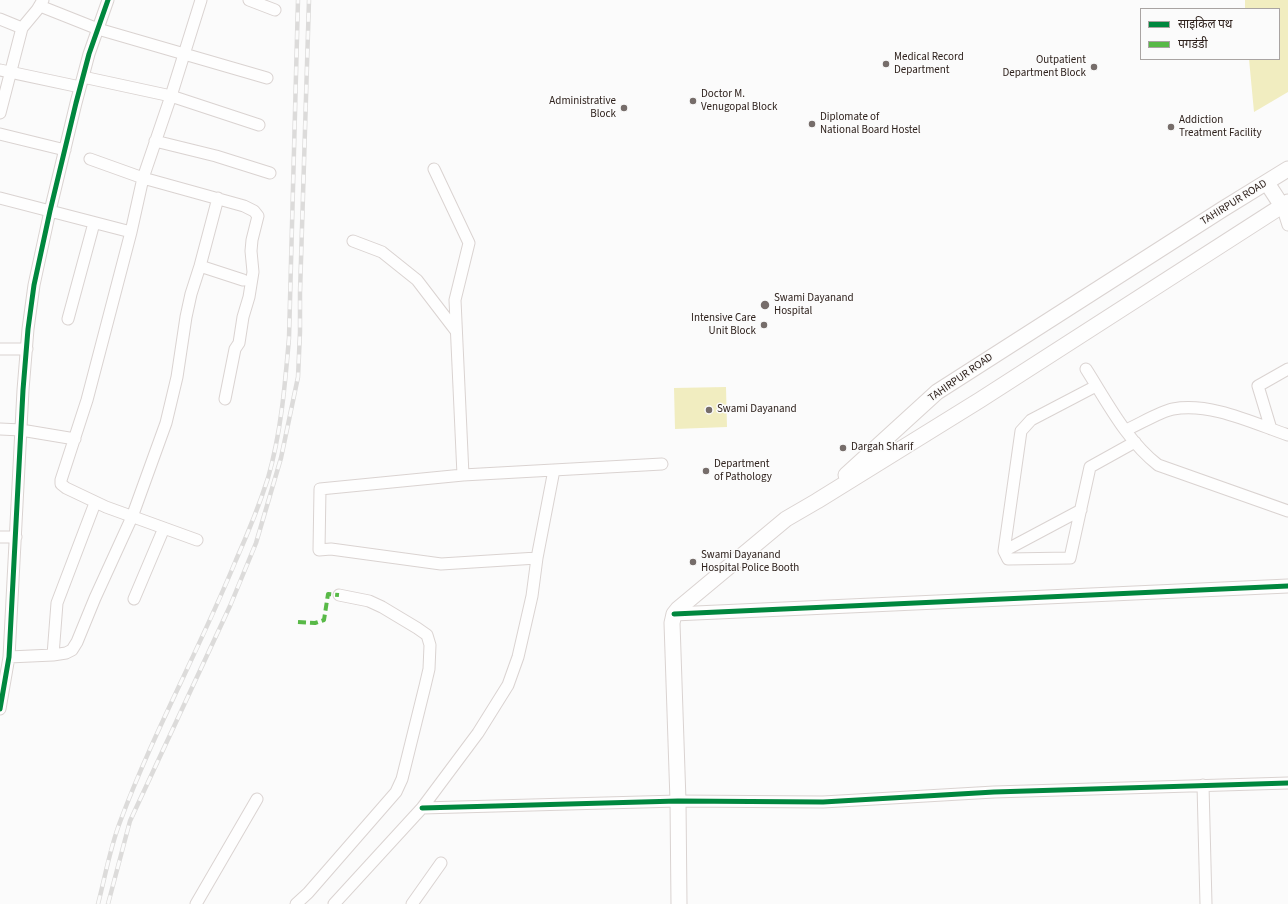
<!DOCTYPE html>
<html>
<head>
<meta charset="utf-8">
<style>
	body { margin:0 }
	#map { position:relative; width:1288px; height:904px; overflow:hidden; background:#fbfbfb; font-family:"Source Sans 3","Noto Sans Devanagari",sans-serif }
	canvas { display:block }
	.legend { position:absolute; left:1140px; top:8px; width:140px; height:52px; box-sizing:border-box; background:#fbfbfb; border:1px solid #a9a4a2; margin:0; padding:5px 7px; list-style:none; font-size:12px; color:#2e211c }
	.legend li { display:flex; align-items:center; gap:8px; height:20px }
	.legend b { width:20px; border:1px solid #a9a4a2 }
</style>
</head>
<body>
<div id="map">
<canvas width="1288" height="904"></canvas>
<ul class="legend">
<li><b style="height:5px;background:#00873e"></b>साइकिल पथ</li>
<li><b style="height:5px;background:#58b947"></b>पगडंडी</li>
</ul>
</div>
<script>
const ctx = document.querySelector('canvas').getContext('2d');
ctx.lineJoin = 'round';
function fillPath(path, color) {
  ctx.fillStyle = color;
  ctx.fill(path, 'evenodd');
}
function strokePath(path, color, width, dash) {
  ctx.strokeStyle = color;
  ctx.lineWidth = width;
  ctx.lineCap = dash ? 'butt' : 'round';
  ctx.setLineDash(dash || []);
  ctx.stroke(path);
}
function write(font, color, halo, rows, align = 'center') {
  ctx.font = font + ' "Source Sans 3",sans-serif';
  ctx.lineWidth = 3;
  ctx.setLineDash([]);
  ctx.textBaseline = 'middle';
  ctx.strokeStyle = halo;
  ctx.fillStyle = color;
  for (const [text, x, y, turn = 0] of rows) {
    ctx.save();
    ctx.translate(x, y);
    ctx.rotate((+turn || 0) * Math.PI / 180);
    ctx.textAlign = isNaN(turn) ? turn : align;
    if (halo) ctx.strokeText(text, 0, 0);
    ctx.fillText(text, 0, 0);
    ctx.restore();
  }
}
fillPath(new Path2D(`
	M1245,0h43v92l-34,20 -5,-53h30v-50h-34z
	M726,387l1,40 -52,2 -1,-41z`), '#f1edc0');
const minor = new Path2D(`
	M249,0l26,10
	M40,6l58,23 169,49
	M0,19l22,9
	M0,70l80,17
	M83,77l88,19 88,29
	M0,113l22,-85 15,-18 6,-10
	M0,134l65,16
	M155,141l61,15 54,17
	M90,159l53,19 101,28 10,5 4,5 -6,24 -1,11 2,21 -4,25 -6,20 -4,26 -4,6 -10,50
	M434,169l35,74 -14,57 8,175 199,-11
	M0,198l131,34
	M1282,206l6,19
	M353,241l29,11 35,28 39,51
	M200,266l43,14
	M68,319l26,-96
	M0,349h27
	M1086,369c21,33 41,72 72,96l130,46
	M1096,386l-65,34 -10,11 -17,120 4,8 62,-1 20,-91 45,-25
	M0,429l21,1 54,9
	M1271,429l-13,-43 30,-17
	M1126,430c12,-5 35,-19 47,-21 37,-7 80,14 115,26
	M463,475l-143,14 -1,61 12,-1 110,15 96,-6
	M0,537h16
	M197,540l-91,-33 -40,-19 -5,-4v-4l26,-80 44,-168 12,-54 28,-82 30,-96
	M1004,551l77,-41
	M134,599l30,-71
	M53,655l4,-52 38,-100
	M9,657l44,-2 13,-2 6,-3 5,-8 18,-44 37,-81 34,-94 11,-46 9,-60 5,-23 9,-28 18,-68
	M0,709l9,-52 14,-267 5,-61 6,-44 16,-74 26,-108 13,-49 19,-54
	M1203,785l3,119
	M422,808l256,-7 145,1 171,-10 294,-9
	M196,904l61,-105
	M296,904l12,-11 88,-101 6,-13 23,-93 4,-17 1,-24 -3,-10 -10,-7 -35,-21 -13,-6 -30,-6
	M334,904l88,-96 56,-75 30,-48 10,-28 14,-61 5,-38 17,-88
	M412,904l29,-41`);
const tertiary = new Path2D(`
	M674,614l614,-28`);
const secondary = new Path2D(`
	M1267,183l15,23
	M846,475l91,-83 286,-183 65,-40
	M679,904l-1,-103 -6,-178 2,-9 4,-5 108,-90 31,-18 163,-101 308,-198`);
strokePath(minor, '#dad3d1', 13);
strokePath(tertiary, '#dad3d1', 15);
strokePath(secondary, '#dad3d1', 17);
strokePath(minor, '#fefefe', 11);
strokePath(tertiary, '#fefefe', 13);
strokePath(secondary, '#fefefe', 15);
const rail = new Path2D(`
	M98,904c7,-27 12,-56 22,-82 33,-89 80,-174 116,-262 12,-27 23,-54 32,-82 13,-45 17,-93 21,-140l9,-338
	M108,904l22,-83 100,-215 26,-63 25,-85 17,-81 2,-45v-39l9,-293`);
strokePath(rail, '#dcdbda', 4.5);
strokePath(rail, '#fbfbfb', 3, [9]);
strokePath(new Path2D(`
	M298,622l17,1 9,-3 4,-26 11,1`), '#58b947', 4, [8, 4]);
strokePath(new Path2D(`
	M674,614l614,-28
	M0,709l9,-52 14,-267 5,-61 6,-44 16,-74 26,-108 13,-49 19,-54
	M422,808l256,-7 145,1 171,-10 294,-9`), '#00873e', 5);
for (const [x, y, r, color] of [
	[886,64,4,"#766d6a"],
	[1094,67,4,"#766d6a"],
	[693,101,4,"#766d6a"],
	[624,108,4,"#766d6a"],
	[812,124,4,"#766d6a"],
	[1171,127,4,"#766d6a"],
	[765,305,5,"#766d6a"],
	[764,325,4,"#766d6a"],
	[709,410,4,"#766d6a"],
	[843,448,4,"#766d6a"],
	[706,471,4,"#766d6a"],
	[693,562,4,"#766d6a"]
]) {
  const dot = new Path2D();
  dot.arc(x, y, r, 0, 2 * Math.PI);
  ctx.fillStyle = color;
  ctx.fill(dot);
  strokePath(dot, '#fbfbfb', 1.5);
}
write('11px', '#2e211c', '#fbfbfb', [
	["Medical Record",894,58],
	["Department",894,71],
	["Outpatient",1086,61,"right"],
	["Department Block",1086,74,"right"],
	["Doctor M.",701,95],
	["Venugopal Block",701,108],
	["Administrative",616,102,"right"],
	["Block",616,115,"right"],
	["Diplomate of",820,118],
	["National Board Hostel",820,131],
	["Addiction",1179,121],
	["Treatment Facility",1179,134],
	["Swami Dayanand",774,299],
	["Hospital",774,312],
	["Intensive Care",756,319,"right"],
	["Unit Block",756,332,"right"],
	["Swami Dayanand",717,410],
	["Dargah Sharif",851,448],
	["Department",714,465],
	["of Pathology",714,478],
	["Swami Dayanand",701,556],
	["Hospital Police Booth",701,569]
], 'left');
write('11px', '#2e211c', '#fbfbfb', [
	["TAHIRPUR ROAD",1234,203,-32],
	["TAHIRPUR ROAD",961,378,-35]
]);
</script>
</body>
</html>
